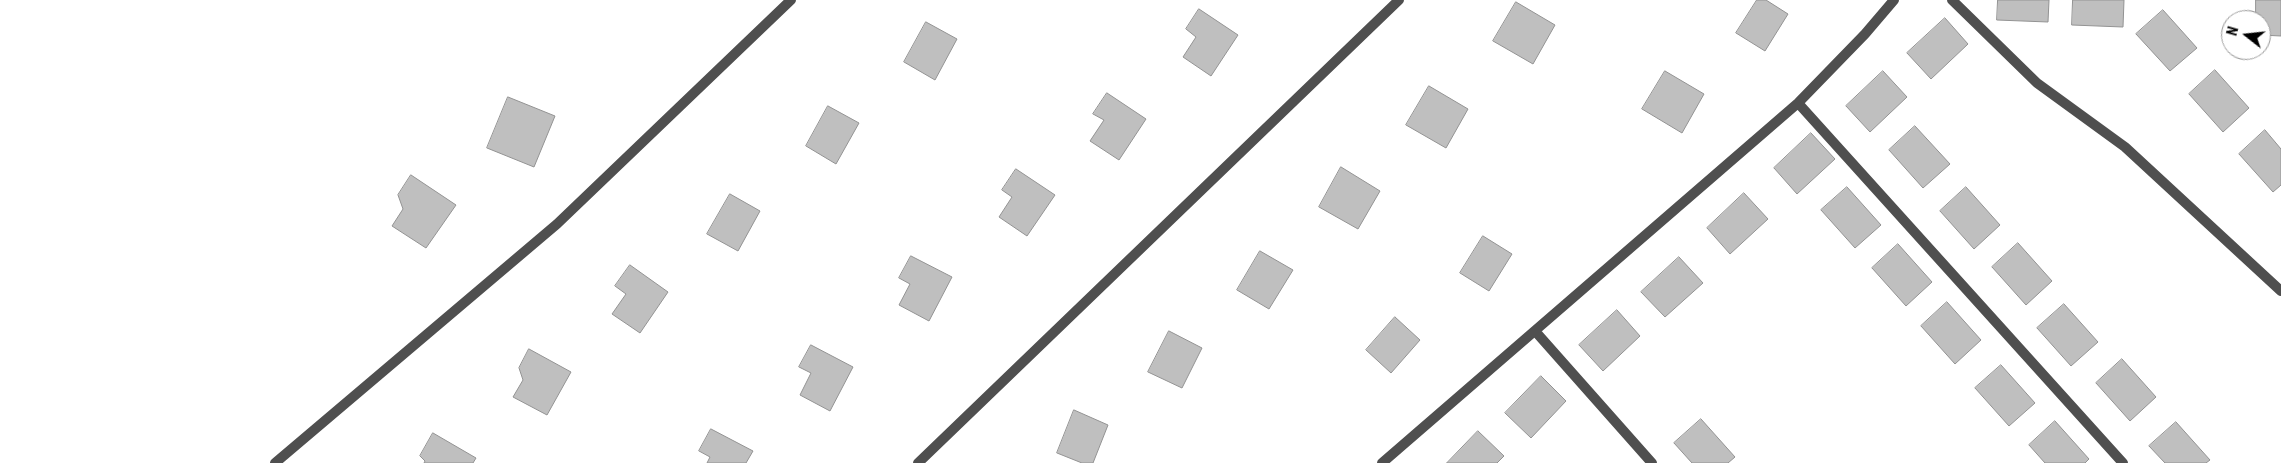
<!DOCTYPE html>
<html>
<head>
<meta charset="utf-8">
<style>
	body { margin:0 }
	#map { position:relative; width:2281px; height:463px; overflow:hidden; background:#fff; font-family:"Roboto Condensed",sans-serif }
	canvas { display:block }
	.north { position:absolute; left:2221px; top:10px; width:50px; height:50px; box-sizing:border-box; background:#fff; border:1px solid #999; border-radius:50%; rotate:286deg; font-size:14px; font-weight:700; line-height:20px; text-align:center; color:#000 }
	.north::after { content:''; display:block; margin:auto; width:18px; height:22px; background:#000; clip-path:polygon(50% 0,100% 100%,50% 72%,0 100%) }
</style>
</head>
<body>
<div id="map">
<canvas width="2281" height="463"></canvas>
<div class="north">N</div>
</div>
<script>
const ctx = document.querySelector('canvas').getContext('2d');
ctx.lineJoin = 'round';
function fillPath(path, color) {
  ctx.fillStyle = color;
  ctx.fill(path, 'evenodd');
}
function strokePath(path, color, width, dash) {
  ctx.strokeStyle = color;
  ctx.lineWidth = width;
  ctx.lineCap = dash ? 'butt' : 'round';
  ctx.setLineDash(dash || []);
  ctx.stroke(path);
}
const building = new Path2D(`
	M1757,0h9l22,14 -23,37 -29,-18z
	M1998,0h51l-1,22 -51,-2z
	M2073,0h51l-1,27 -51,-2z
	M2256,0h25v36l-20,-1v-15h-5z
	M1516,2l39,23 -22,39 -40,-23z
	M1199,9l39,26 -27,41 -28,-19 13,-20 -10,-8z
	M2163,10l34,38 -27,23 -34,-37z
	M1945,18l23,26 -37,35 -24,-26z
	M926,22l31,17 -22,41 -31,-18z
	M2215,70l34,38 -26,24 -34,-38z
	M1665,71l39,23 -22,39 -40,-24z
	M1883,71l24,26 -37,35 -24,-26z
	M1429,86l39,23 -22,39 -40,-23z
	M1107,93l39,26 -27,41 -29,-19 14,-21 -11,-6z
	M508,97l47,19 -21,51 -47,-19z
	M828,106l31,17 -23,41 -30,-18z
	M1915,126l35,38 -27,24 -34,-38z
	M2265,130l16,19v36l-8,7 -34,-38z
	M1811,133l24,26 -38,35 -23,-26z
	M1341,167l39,24 -22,38 -39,-22z
	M1016,169l39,26 -28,41 -28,-19 13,-20 -10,-7z
	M411,175l45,30 -30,43 -34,-22 11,-17 -5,-14z
	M1847,187l34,38 -26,23 -34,-38z
	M1966,187l34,38 -26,24 -34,-38z
	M1744,193l24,26 -38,35 -23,-26z
	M730,194l30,17 -22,40 -31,-17z
	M1483,236l29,18 -23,37 -29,-18z
	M2018,243l34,38 -26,24 -34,-38z
	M1898,244l34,38 -26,24 -34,-38z
	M1260,251l33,19 -24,39 -32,-19z
	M911,256l41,21 -23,44 -30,-16 11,-21 -11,-6z
	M1679,257l24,26 -38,34 -24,-25z
	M630,265l38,27 -28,41 -28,-19 14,-20 -11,-8z
	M1947,302l34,38 -26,24 -34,-38z
	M2064,304l34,38 -27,24 -34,-38z
	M1617,310l23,26 -37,35 -24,-26z
	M1395,317l25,23 -29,33 -25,-23z
	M1169,331l33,17 -20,40 -34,-16z
	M811,345l42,22 -23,44 -30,-16 11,-22 -12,-6z
	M529,349l42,23 -24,43 -34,-18 10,-17 -4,-12z
	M2122,359l34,38 -26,24 -34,-38z
	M2001,365l34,38 -26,23 -34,-38z
	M1541,376l25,25 -35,37 -26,-25z
	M1074,410l34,15 -15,38h-11l-25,-10z
	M1701,419l34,38 -7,6h-36l-18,-20z
	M2055,421l34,38 -4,4h-40l-16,-18z
	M2176,422l34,38 -4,3h-41l-16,-17z
	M711,429l42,22 -7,12h-39l3,-6 -11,-6z
	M1478,431l26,25 -7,7h-50z
	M433,433l43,25 -3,5h-49l1,-2 -5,-5z`);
fillPath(building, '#bfbfbf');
strokePath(building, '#939393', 1);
strokePath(new Path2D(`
	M1952,0l85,83 88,64 156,144`), '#4f4f4f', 10);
strokePath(new Path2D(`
	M1798,103l325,360
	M1535,331l117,132
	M275,463l282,-239 234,-224
	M918,463l481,-463
	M1382,463l416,-360 67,-69 29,-34`), '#4f4f4f', 10);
</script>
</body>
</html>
